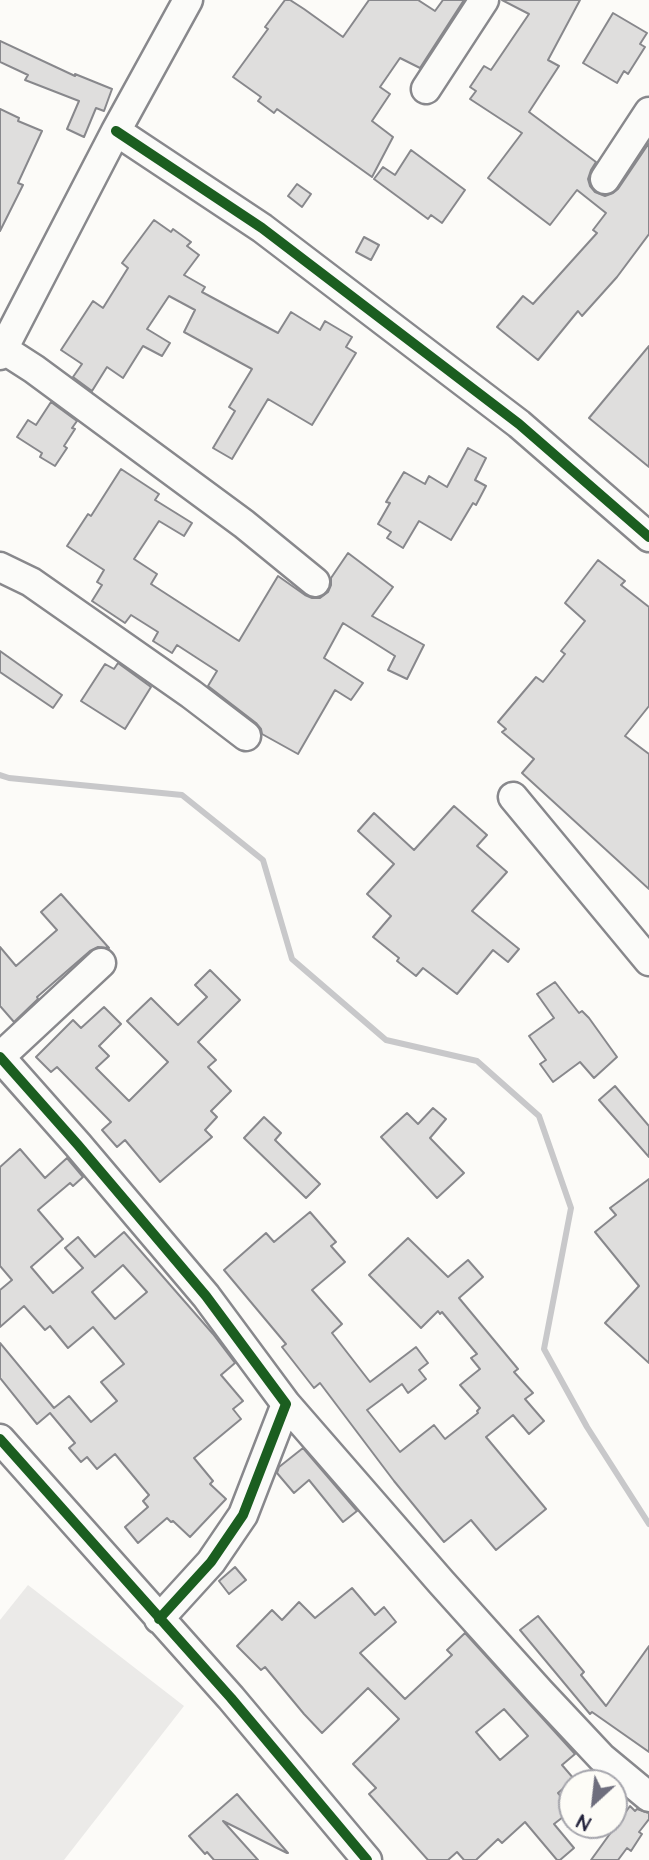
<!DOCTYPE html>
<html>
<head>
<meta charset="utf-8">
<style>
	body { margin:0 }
	#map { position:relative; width:649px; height:1860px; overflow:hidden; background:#fcfbf8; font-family:"Architects Daughter",sans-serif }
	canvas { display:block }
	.north { position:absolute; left:558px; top:1769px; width:70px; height:70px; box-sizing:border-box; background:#fdfcf7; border:2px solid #a5a5ac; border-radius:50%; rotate:207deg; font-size:19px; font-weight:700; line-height:28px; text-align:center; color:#22223b }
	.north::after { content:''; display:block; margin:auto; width:24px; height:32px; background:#6e6e7d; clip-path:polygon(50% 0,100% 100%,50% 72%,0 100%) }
</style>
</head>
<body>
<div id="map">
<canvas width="649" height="1860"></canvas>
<div class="north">N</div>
</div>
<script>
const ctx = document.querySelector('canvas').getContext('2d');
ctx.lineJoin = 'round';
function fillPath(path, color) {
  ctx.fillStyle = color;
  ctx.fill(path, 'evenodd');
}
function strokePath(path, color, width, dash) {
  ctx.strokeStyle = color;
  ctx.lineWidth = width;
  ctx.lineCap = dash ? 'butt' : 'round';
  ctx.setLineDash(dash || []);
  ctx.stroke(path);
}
fillPath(new Path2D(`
	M28,1585l156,121 -120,154h-64v-240z`), '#ebeae8');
strokePath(new Path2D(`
	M0,775l9,3 173,17 81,65 29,99 94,81 91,21 62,55 32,92 -27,141 43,78 62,97`), '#c8c8ca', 6);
const building = new Path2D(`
	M285,0h5l14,9 39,28 26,-37h49l17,11 8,-11h21l-44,68 -20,-10 -20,29 10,7 -18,27 21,16 -21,40 -95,-68 -3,4 -16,-12 3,-4 -28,-20 35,-48 -3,-2z
	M502,0h78l-32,60 11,6 -30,46 67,50 -5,8 -3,9 2,7 5,6 10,4 8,-3 5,-4 31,-46v91l-32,43 -35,39 -4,-5 -40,49 -41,-33 26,-31 10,8 64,-71 -4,-3 13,-17 -29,-23 -27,35 -62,-47 34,-45 -52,-34 6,-8 -6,-4 14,-21 7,4 38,-56z
	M613,13l34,20 -7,11 5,3 -17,27 -4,-3 -7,12 -34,-20z
	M0,41l75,35v-2l37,15 -8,22 -8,-3 -12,29 -17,-8 12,-28 -54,-21 3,-5 -28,-13z
	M0,109l19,9 -1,3 24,10 -24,52 5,2 -23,46z
	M411,150l54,40 -23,33 -11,-8 -3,4 -54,-40 9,-12 12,8z
	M297,184l14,10 -9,13 -14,-11z
	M154,220l17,12 2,-3 18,13 -4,4 12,9 -15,20 21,12 -3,5 76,41 13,-21 29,18 5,-9 27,16 -6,10 10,6 -44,72 -44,-26 -36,60 -19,-11 22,-37 -6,-4 23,-38 -68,-37 11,-22 -26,-14 -22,33 23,14 -8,13 -19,-10 -20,32 -16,-11 -15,24 -19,-14 9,-13 -21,-14 32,-49 10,7 25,-40 -6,-5z
	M364,237l15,8 -8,15 -15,-8z
	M649,346v121l-60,-49z
	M51,402l26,19 -5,7 3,1 -11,17 3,2 -12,18 -15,-9 2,-4 -25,-16 11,-17 8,5z
	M468,448l18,10 -11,22 11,6 -10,19 -3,-2 -22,37 -32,-19 -16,27 -16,-10 4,-6 -13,-8 12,-21 -4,-1 18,-30 21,12 4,-8 18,11z
	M121,469l38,25 -4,6 37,23 -8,13 -25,-15 -25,38 23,15 -6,10 88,57 39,-65 27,19 7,3h8l8,-6 3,-7v-7l17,-25 45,34 -21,29 52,29 -17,34 -19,-9 7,-14 -52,-33 -19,35 39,25 -12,17 -16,-10 -37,64 -36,-20 -1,-5 -5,-6 -48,-37 9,-15 -40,-26 -5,8 -19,-12 5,-9 -27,-17 -6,8 -33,-22 10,-16 -5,-3 7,-12 -37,-24 21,-32 3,2z
	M598,560l27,21 -4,4 28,22v99l-24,30 24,18v135l-127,-116 12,-14 -32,-27 4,-3 -8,-7 38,-45 7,5 22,-28 -4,-3 24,-30 -20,-18z
	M0,651l62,44 -9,13 -53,-36z
	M118,663l33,24 -26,42 -44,-28 24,-37 9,5z
	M454,806l33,29 -10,11 30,26 -35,39 47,38 -11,13 -15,-12 -36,44 -34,-26 -7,8 -19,-15 2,-3 -26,-21 18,-21 -24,-22 27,-30 -36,-33 16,-18 40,37z
	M61,894l48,54 -11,-1 -8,4 -53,46 1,2 -24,23 -14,-16v-59l16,19 41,-36 -16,-18z
	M210,970l30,30 -42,42 18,18 -8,7 23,24 -20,20 6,6 -12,13 7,7 -52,45 -35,-42 -8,7 -15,-17 9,-8 -54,-55 -6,5 -15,-15 37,-37 8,8 23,-21 17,17 -22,22 10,10 -13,12 33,33 39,-39 -41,-41 24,-23 27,27 29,-28 -12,-12z
	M555,982l24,31 3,-2 7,7 28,39 -23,21 -14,-16 -27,20 -13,-18 6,-4 -17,-24 25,-18 -17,-24z
	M615,1086l34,40v31l-50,-57z
	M433,1108l13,11 -16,19 34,35 -27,25 -56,-61 26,-24 11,11z
	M264,1117l17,16 -6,7 45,44 -14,14 -62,-60z
	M20,1149l25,29 22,-20 16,19 -10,9 -3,-3 -32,27 25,29 -32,28 22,26 30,-25 -18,-20 13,-11 17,20 29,-25 89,102 22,29 -14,12 22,26 -10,8 8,10 -47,39 19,23 -3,3 16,15 -36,38 -17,-16 -2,1 -4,-4 -29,25 -13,-16 23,-20 -5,-6 6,-6 -34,-41 -18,15 -10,-12 -6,5 -12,-14 6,-5 -25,-30 -13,11 -37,-46v-35l54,65 15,-12 22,26 26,-21 -16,-19 23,-18 -31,-37 -25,21 -18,-22 -5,4 -21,-24 -24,21v-37l12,-10 -12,-14v-99zM123,1265l24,27 -32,27 -23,-27z
	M649,1179v184l-44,-40 34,-37 -44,-54 21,-17 -6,-7z
	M310,1212l26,30 -5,4 14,16 -33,28 30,34 -10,9 38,49 46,-35 12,16 -9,7 7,9 -18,14 -6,-9 -35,26 33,42 34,-27 11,14 33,-26 -1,-2 3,-3 -20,-23 20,-16 -9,-11 6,-4 -35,-42 -2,2 -2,-3 -17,17 -52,-53 39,-37 40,39 20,-17 15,17 -24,21 59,71 -4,3 19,21 -8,6 19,22 -15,13 -16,-19 -27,22 60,72 -50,41 -25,-30 -27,22 -50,-61 -74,-98 -6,5 -32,-41 4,-3 -62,-74 42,-37 8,9z
	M303,1448l54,63 -14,11 -34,-42 -15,13 -17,-20 2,-6z
	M235,1567l11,13 -17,14 -10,-13z
	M352,1588l23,27 9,-8 12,15 -36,31 45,46 47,-44 -5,-5 18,-17 110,121 -13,11 12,14 -16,14 14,17 -18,14 20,24 -14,12h-3l-32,-38 -23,21 -4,-4 -22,21h-12l-7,-8 -9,8h-20l-59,-66 7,-6 -23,-24 46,-45 -31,-31 -46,45 -18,-19 -39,-47 -4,3 -24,-24 35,-36 10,10 17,-18 16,16zM504,1709l24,27 -28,24 -24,-28z
	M538,1616l46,56 -3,3 25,31 43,-60v106l-57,-40 -2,2 -70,-84z
	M237,1794l51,59h-1l-64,-32 35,39h-44l-7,-8 -2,2 -16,-18z
	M630,1806l5,5 2,-2 12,4v6l-10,13 3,2 -11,17 -4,-3 -9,12h-27z`);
fillPath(building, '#dfdedd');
strokePath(building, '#88888c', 2);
const minor = new Path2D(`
	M426,89l58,-89
	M116,131l146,97 257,196 130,113
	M605,179l44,-67
	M3,349l31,20 210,155 71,58
	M0,355l116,-224 72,-131
	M0,567l31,15 160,112 55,42
	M513,797l136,164
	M0,1057l78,88 128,151 80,108 -43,111 -32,47 -52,57
	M0,1057l101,-94
	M286,1404l155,178 99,110 62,66 47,39
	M0,1439l231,259 136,162`);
strokePath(minor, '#88888c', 33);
strokePath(minor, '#fbfbf9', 28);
strokePath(new Path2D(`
	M116,131l146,97 257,196 130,113
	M0,1057l78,88 128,151 80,108 -43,111 -32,47 -52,57
	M0,1439l231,259 136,162`), '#1b5e20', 10);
</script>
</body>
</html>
